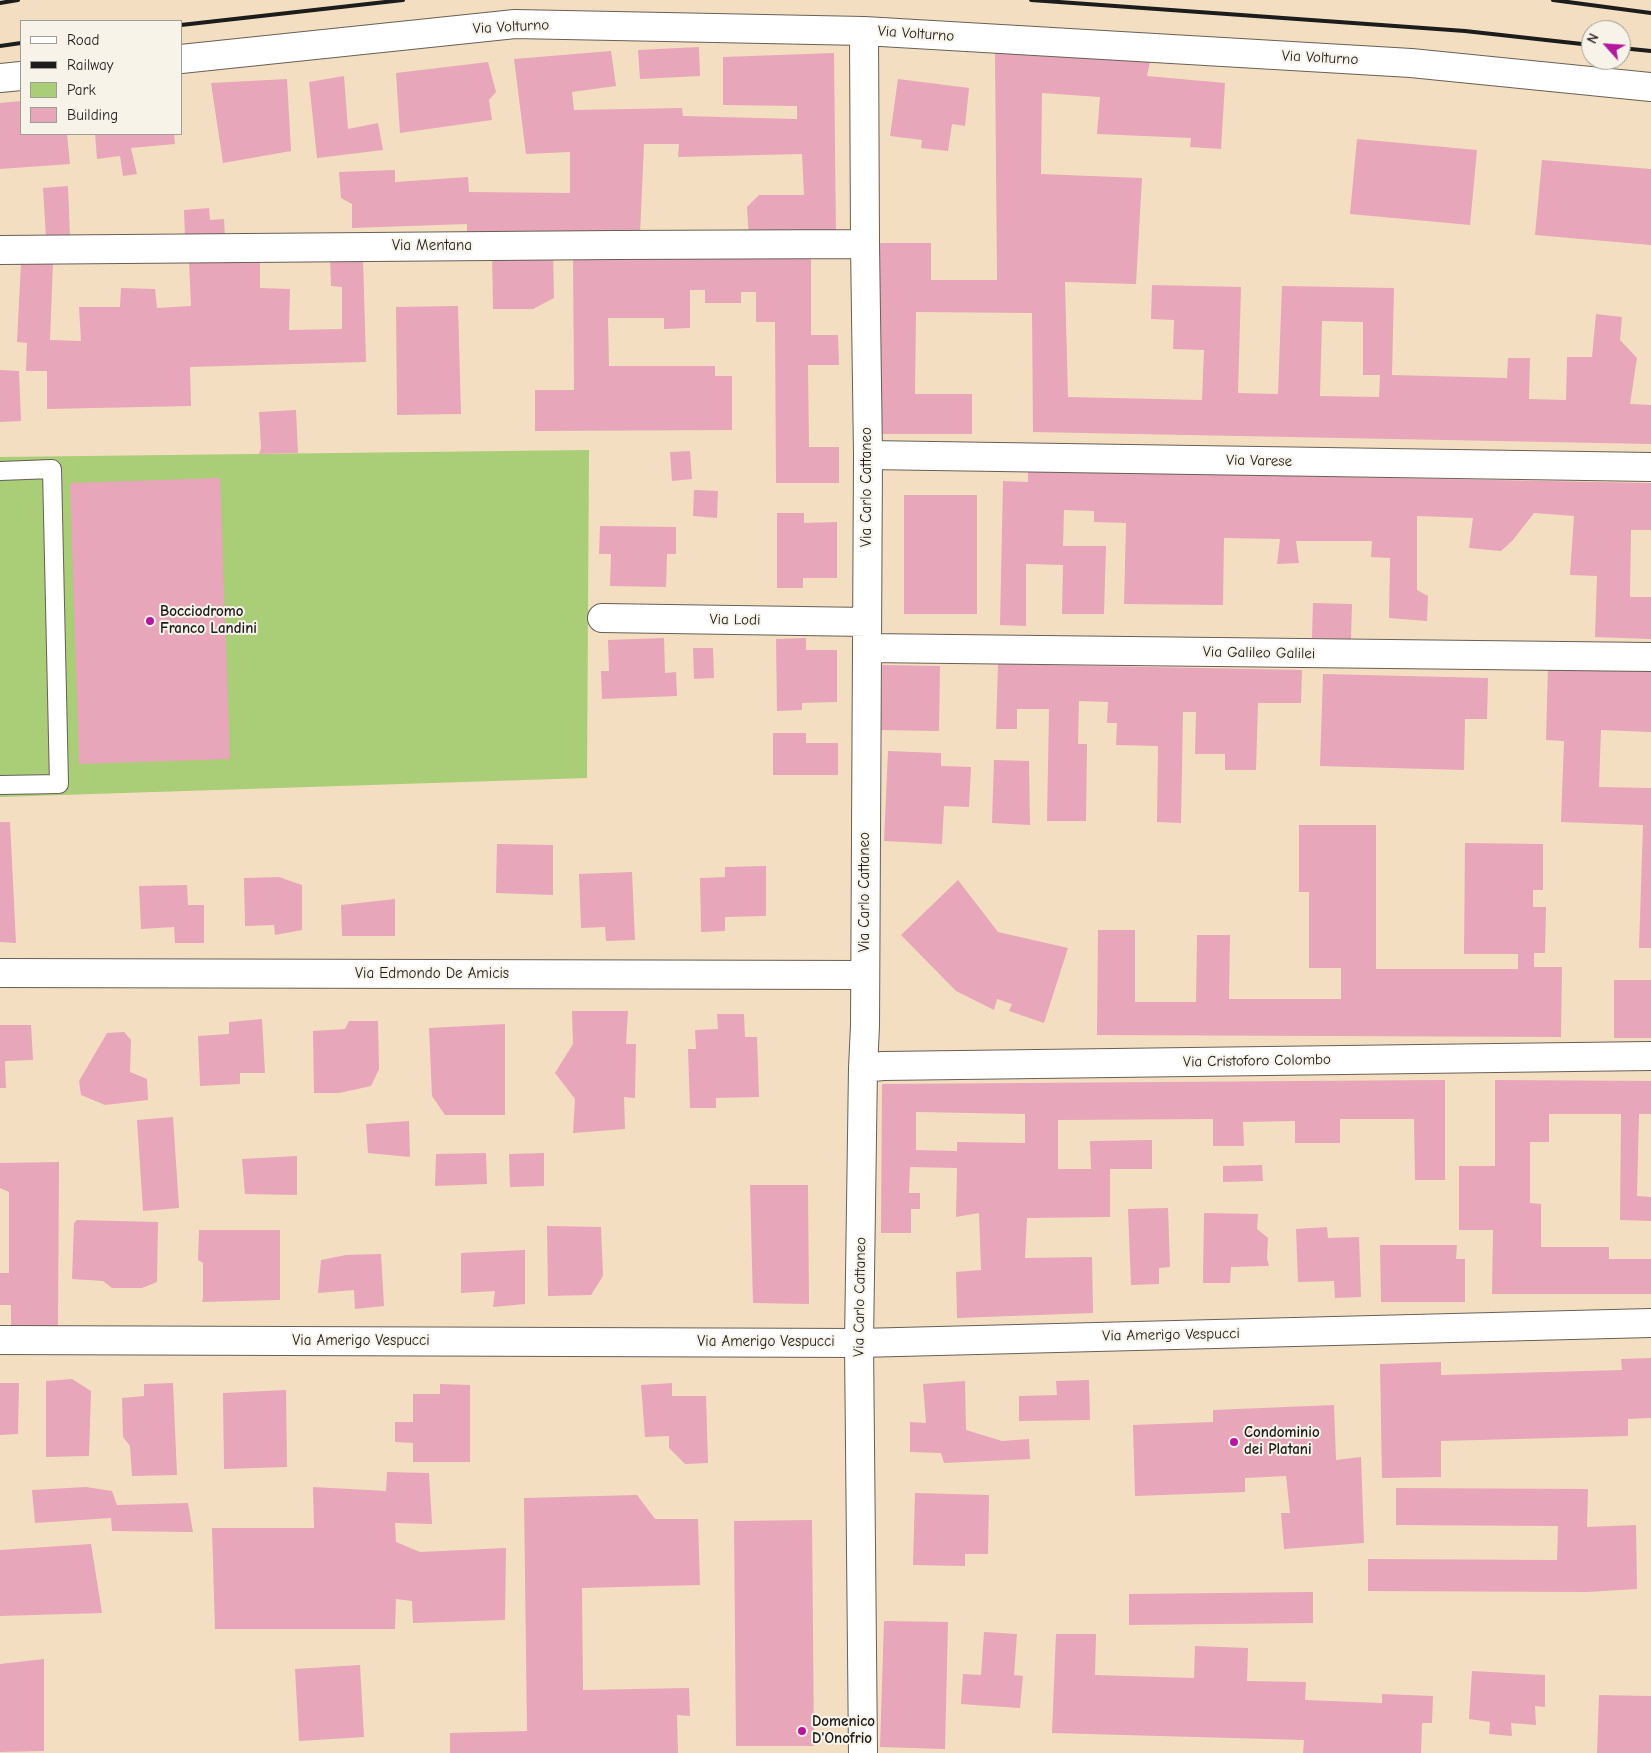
<!DOCTYPE html>
<html>
<head>
<meta charset="utf-8">
<style>
	body { margin:0 }
	#map { position:relative; width:1651px; height:1753px; overflow:hidden; background:#f4dec1; font-family:"Comic Neue",sans-serif }
	canvas { display:block }
	.legend { position:absolute; left:20px; top:20px; width:162px; height:115px; box-sizing:border-box; background:#f7f3e8; border:1px solid #9f9d96; margin:0; padding:6px 9px; list-style:none; font-size:15px; color:#1c1c1c }
	.legend li { display:flex; align-items:center; gap:10px; height:25px }
	.legend b { width:25px; border:1px solid #9f9d96 }
	.north { position:absolute; left:1581px; top:20px; width:50px; height:50px; box-sizing:border-box; background:#f7f3e8; border:1px solid #9f9d96; border-radius:50%; rotate:296deg; font-size:14px; font-weight:700; line-height:20px; text-align:center; color:#1c1c1c }
	.north::after { content:''; display:block; margin:auto; width:18px; height:22px; background:#b5179e; clip-path:polygon(50% 0,100% 100%,50% 72%,0 100%) }
</style>
</head>
<body>
<div id="map">
<canvas width="1651" height="1753"></canvas>
<ul class="legend">
<li><b style="height:6px;background:#fff"></b>Road</li>
<li><b style="height:6px;background:#1c1c1c"></b>Railway</li>
<li><b style="height:14px;background:#aacd77"></b>Park</li>
<li><b style="height:14px;background:#e7a6b9"></b>Building</li>
</ul>
<div class="north">N</div>
</div>
<script>
const ctx = document.querySelector('canvas').getContext('2d');
ctx.lineJoin = 'round';
function fillPath(path, color) {
  ctx.fillStyle = color;
  ctx.fill(path, 'evenodd');
}
function strokePath(path, color, width, dash) {
  ctx.strokeStyle = color;
  ctx.lineWidth = width;
  ctx.lineCap = dash ? 'butt' : 'round';
  ctx.setLineDash(dash || []);
  ctx.stroke(path);
}
function write(font, color, halo, rows, align = 'center') {
  ctx.font = font + ' "Comic Neue",sans-serif';
  ctx.lineWidth = 4;
  ctx.setLineDash([]);
  ctx.textBaseline = 'middle';
  ctx.strokeStyle = halo;
  ctx.fillStyle = color;
  for (const [text, x, y, turn = 0] of rows) {
    ctx.save();
    ctx.translate(x, y);
    ctx.rotate((+turn || 0) * Math.PI / 180);
    ctx.textAlign = isNaN(turn) ? turn : align;
    if (halo) ctx.strokeText(text, 0, 0);
    ctx.fillText(text, 0, 0);
    ctx.restore();
  }
}
fillPath(new Path2D(`
	M589,450l-2,328 -587,19v-340z`), '#aacd77');
fillPath(new Path2D(`
	M699,47l1,29 -60,3 -2,-29z
	M611,51l5,35 -44,6 2,18 108,-2 1,8 114,3v-13l-74,-1v-48l111,-4 2,185 -87,1 -2,-32 12,-12h45l-2,-41 -124,3 1,-13h-35l-4,90 -173,4v-14l-115,4v-24l-11,-6 -2,-26 56,-2v12l73,-5 1,15 101,1v-41l-44,2 -12,-95z
	M995,52l155,10 -3,14 78,7 -4,66 -31,-2 1,-9 -94,-4 3,-37 -58,-4 -1,81 101,4 -6,106 -71,-2 3,115 134,3 2,-50 -31,-1 1,-29 -23,-1 1,-34 89,2 -3,106 40,1 4,-108 112,2 -2,87 115,3 1,-20h22l-1,41 37,1 1,-43h25l4,-43 26,3 -2,23 17,18 -7,46 21,1v39l-618,-12 -1,-119 -116,-1 -1,82h57v40h-94l1,-191h52v37h66zM1322,321l41,1v53h17l-1,22 -59,-1z
	M488,62l8,30 -7,8 3,20 -92,13 -4,-60z
	M344,76l4,53 30,-6 5,27 -66,8 -8,-76z
	M287,79l4,72 -68,12 -12,-80z
	M898,79l71,9 -4,38 -13,-2 -4,27 -27,-3 1,-8 -32,-4z
	M21,101v33h46l3,30 -70,5v-66z
	M95,134h79l1,10 -44,4 6,26 -14,2 -3,-20 -23,3z
	M1357,139l120,11 -7,75 -120,-11z
	M1542,160l109,9v76l-116,-10z
	M68,186l2,50 -24,2 -3,-50z
	M209,208l1,12 14,-1 1,18 -40,1 -1,-28z
	M492,253h61l1,45 -21,11h-40z
	M811,253v82h27l1,30h-31l1,82h30v36h-63l-1,-161h-19v-30h-15v11h-36v-13h-15v38l-26,1v-11h-56l1,48h106v10h17v54l-197,1v-41h39l-1,-136z
	M330,258l33,1 3,103 -176,5 1,39 -144,3v-38h-21l1,-28 -10,-1 4,-79 32,-1 -3,78 31,1 -2,-34h41l1,-19 34,1 2,19 34,-2 -2,-45 71,-1v28l30,1 -1,41 53,-1v-42l-11,-1z
	M458,306l3,108 -64,1 -1,-108z
	M0,370l19,1 2,50 -21,1z
	M296,410l2,43 -39,1 2,-6 -2,-36z
	M690,451l2,28 -20,2 -2,-29z
	M1028,471l623,12v47h-20l-1,67h21v42l-56,-2 2,-61 -27,-1 4,-59 -40,-3 -21,27 -12,11 -32,-3 4,-30 -56,-2v74l11,6 -1,25 -38,-3 1,-60 -19,-1 1,-16h-76l3,22 -22,1 3,-25 -56,-1 -1,67 -99,-1 2,-81 -32,-1v-11l-30,-1 -1,36h43l-2,68h-42l1,-49 -37,-1v62l-26,-1 3,-144 25,1z
	M220,478l10,281 -151,5 -9,-281z
	M694,490l24,1 -1,27 -24,-2z
	M904,495h73v119h-73z
	M777,513h27v10l33,-1v56h-34v10h-26z
	M600,526l76,1v27h-9l-1,33 -56,-1 1,-32h-12z
	M1313,603l39,1 -1,35 -39,-1z
	M664,638l1,35 11,-1 1,24 -75,3 -1,-28h8l-1,-31z
	M806,638v12h31v52l-35,1v7l-25,1 -1,-72z
	M693,648h20l1,30 -20,1z
	M998,664l304,6 -1,33h-43l-2,67h-31v-16h-30l1,-42h-13l-2,111 -24,-1 1,-76 -42,-1 1,-22h-10l1,-21 -29,-1 -1,43h9l-1,77h-39l2,-112h-32v20h-21z
	M882,665l58,1 -1,65 -59,-1z
	M1548,665l103,4v63l-50,-2 -2,57 52,1v160h-12l4,-123 -82,-3 3,-81 -18,-1z
	M1323,674l165,4 -1,41h-22l-1,51 -144,-4z
	M773,733h33v10h32v32h-65z
	M888,751l53,2v13l30,1 -2,40 -25,-1 -2,38 -58,-3z
	M994,760l35,1 1,64 -38,-2z
	M0,822h10l6,121 -16,-1z
	M1299,825h77v144h142v-15h-54l1,-111 78,1v46h-10v17h13l-1,46h-11v14h28l-1,70 -464,-2 1,-105h37v72h61l1,-67h33l-1,64h112v-31h-32v-76h-10z
	M497,844l56,1v50l-57,-2z
	M766,866v50l-41,1v14l-24,1 -1,-54 25,-1v-10z
	M632,872l3,68 -29,1 -1,-14 -24,1 -2,-54z
	M279,877l23,8v45l-27,5 -1,-10 -29,1 -1,-48z
	M958,880l40,52 70,16 -24,75 -35,-12 3,-7 -15,-5 -3,11 -38,-19 -55,-56z
	M187,885l1,20h16v38h-29l-1,-16 -33,2 -2,-43z
	M395,899v37h-53l-1,-31z
	M1614,980h37v58h-37z
	M572,1011h56l-2,33h10l-1,54 -11,-1 1,32 -52,4 2,-34 -20,-26 18,-29z
	M717,1014h27l1,23h12l2,60 -43,1v10h-26l-2,-59h8l-1,-19 23,-1z
	M262,1019l3,54h-25v11l-40,2 -2,-50 31,-2v-12z
	M349,1021h29l1,48 -8,17 -32,7h-25l-1,-62 32,-2z
	M505,1024v91h-60l-13,-19 -3,-68z
	M0,1025h31l2,35 -28,1 1,27h-6z
	M124,1032l7,8 -1,32 17,7 1,21 -43,5 -24,-10 -2,-14 28,-48z
	M1445,1080v100h-30l-1,-61h-74v24h-45v-22l-52,1 1,24h-31v-27l-155,1v49h33l-1,-28 62,-1v29h-42v48l-83,1 -2,40 67,-1 1,56 -136,5 -1,-46 25,-2 -2,-57 -23,4 1,-49 -47,-1 -1,26h11v16h-9v24h-30l1,-149zM916,1112l109,2v29l-68,-1v9l-41,-1z
	M1495,1080l156,1v33h-12l-2,82 14,1v24l-31,-1 1,-106h-72v28h-19v61l11,1v43h68v12h42v35h-159l1,-64h-34v-64h36z
	M173,1117l6,91 -36,3 -6,-91z
	M409,1121l1,36 -42,-4 -2,-29z
	M486,1153l1,31 -52,2 1,-32z
	M544,1153v33l-34,1 -1,-33z
	M297,1156v39l-52,-1 -3,-35z
	M59,1162l-1,165 -47,-1v-21h-11v-32h9v-81l-9,-4v-25z
	M1262,1165l1,16 -40,1v-16z
	M750,1185h58l1,119 -56,-1z
	M1168,1208l2,59 -11,1v16l-28,1 -3,-76z
	M1204,1213l54,1 -1,15 11,9 -1,20 2,8 -38,1 -1,16h-27z
	M77,1220l81,2 -1,60 -15,6h-30l-9,-7 -31,-2 2,-56z
	M547,1226l54,1 2,49 -12,19 -43,1z
	M1327,1227l1,11 31,-1 2,60 -26,1 -1,-17 -36,1 -2,-53z
	M199,1230h81v70l-78,2 1,-4v-35l-5,-3z
	M1380,1245h77l-1,14h9v43h-84z
	M525,1250v54l-32,3 2,-16 -34,2v-40z
	M381,1254l3,52 -29,3 -1,-19 -36,3 3,-33 25,-5z
	M1651,1358v60l-23,1v17l-187,5v36l-59,1 -2,-114 61,-2v13l181,-5 -1,-11z
	M72,1379l19,12 -2,65 -43,1v-76z
	M1089,1380l1,40 -71,1v-25l38,-1 -1,-14z
	M965,1381l1,49 36,11 27,-2 1,20 -86,4 -3,-10 -31,-1v-30l16,1 -3,-39z
	M0,1383h19l-1,51 -18,1z
	M173,1383l4,92 -45,1 -2,-30 -7,-9 -1,-39 22,-2v-12z
	M672,1383v13h34l2,67 -23,1 -16,-16v-12l-24,1 -4,-52z
	M440,1384l30,1v77h-57v-19l-18,-1v-20h18v-28h27z
	M286,1390l1,77 -63,2 -1,-76z
	M1334,1405l2,55 25,-3 3,86 -80,6 -3,-36h9l-4,-37 -41,2v14l-110,4 -2,-71 80,-3v-12z
	M387,1472l42,1 3,51 -37,-1 1,19 24,10 86,-4 -1,72 -92,3 -1,-22 -16,-2 -1,30h-180l-3,-101h102l-1,-41 73,4z
	M86,1487l26,4 5,14 71,-2 5,29 -81,-1 -1,-13 -76,5 -3,-33z
	M1396,1488l192,1 -1,38 49,-2 1,64 -50,3 -219,-1v-32l189,1 1,-34 -162,-1z
	M915,1493l74,2 -1,59h-23v12l-52,-1z
	M637,1495l18,24h43l2,66 -118,3 1,102 106,-2 1,28 -13,-1 1,38h-228v-20l77,-2 -3,-233z
	M812,1520l2,226h-78l-2,-225z
	M91,1544l11,69 -102,3v-66z
	M1313,1592v31l-184,2v-31z
	M884,1621l64,1 -3,127 -65,-2z
	M984,1632l33,2 -3,41 9,1 -3,32 -59,-4 2,-30 18,1z
	M1056,1634h40l-1,41 99,3 1,-32 53,2 -1,33 59,1 -1,18 77,3v-9l51,2 -1,27h-10l-1,30h-118l1,-13 -252,-7z
	M44,1659v92l-44,1v-88z
	M360,1665l4,72 -65,4 -4,-72z
	M1472,1671l73,4v32l-10,-1 1,19 -25,-2 1,13 -23,-2 1,-12 -21,-3z
	M1599,1695l52,1v57h-54z`), '#e7a6b9');
const service = new Path2D(`
	M0,471l52,-2 7,315 -59,1`);
const minor = new Path2D(`
	M181,59l334,-35 349,7 547,32 240,24
	M0,78l21,-2
	M0,250l615,-5 250,-1
	M868,455l783,12
	M602,618l265,4
	M867,648l784,9
	M0,973l865,2
	M863,1068l20,-2 768,-10
	M0,1340l859,3 792,-20
	M863,1753l-4,-410 4,-275 2,-42 3,-571 -3,-211 -1,-213`);
strokePath(service, '#686056', 20);
strokePath(minor, '#686056', 30);
strokePath(service, '#fff', 18);
strokePath(minor, '#fff', 28);
strokePath(new Path2D(`
	M1031,0l434,31 126,14
	M1553,0l98,13
	M0,3l18,-3
	M181,25l222,-25
	M0,46l21,-3
	M1621,48l30,3`), '#1c1c1c', 4);
for (const [x, y, r, color] of [
	[150,621,5,"#b5179e"],
	[1234,1442,5,"#b5179e"],
	[802,1731,5,"#b5179e"]
]) {
  const dot = new Path2D();
  dot.arc(x, y, r, 0, 2 * Math.PI);
  ctx.fillStyle = color;
  ctx.fill(dot);
  strokePath(dot, '#f7f3e8', 2);
}
write('15px', '#1c1c1c', '#f7f3e8', [
	["Via Volturno",511,27,-3],
	["Via Volturno",916,34,4],
	["Via Volturno",1320,58,3],
	["Via Mentana",432,246],
	["Via Varese",1259,461,1],
	["Via Carlo Cattaneo",867,487,-90],
	["Via Lodi",735,620,1],
	["Via Galileo Galilei",1259,653,1],
	["Via Carlo Cattaneo",865,892,-90],
	["Via Edmondo De Amicis",432,974],
	["Via Cristoforo Colombo",1257,1061,-1],
	["Via Carlo Cattaneo",860,1297,-89],
	["Via Amerigo Vespucci",1171,1335,-1],
	["Via Amerigo Vespucci",361,1341],
	["Via Amerigo Vespucci",766,1342]
]);
write('bold 15px', '#1c1c1c', '#f7f3e8', [
	["Bocciodromo",160,612],
	["Franco Landini",160,629],
	["Condominio",1244,1433],
	["dei Platani",1244,1450],
	["Domenico",812,1722],
	["D'Onofrio",812,1739]
], 'left');
</script>
</body>
</html>
